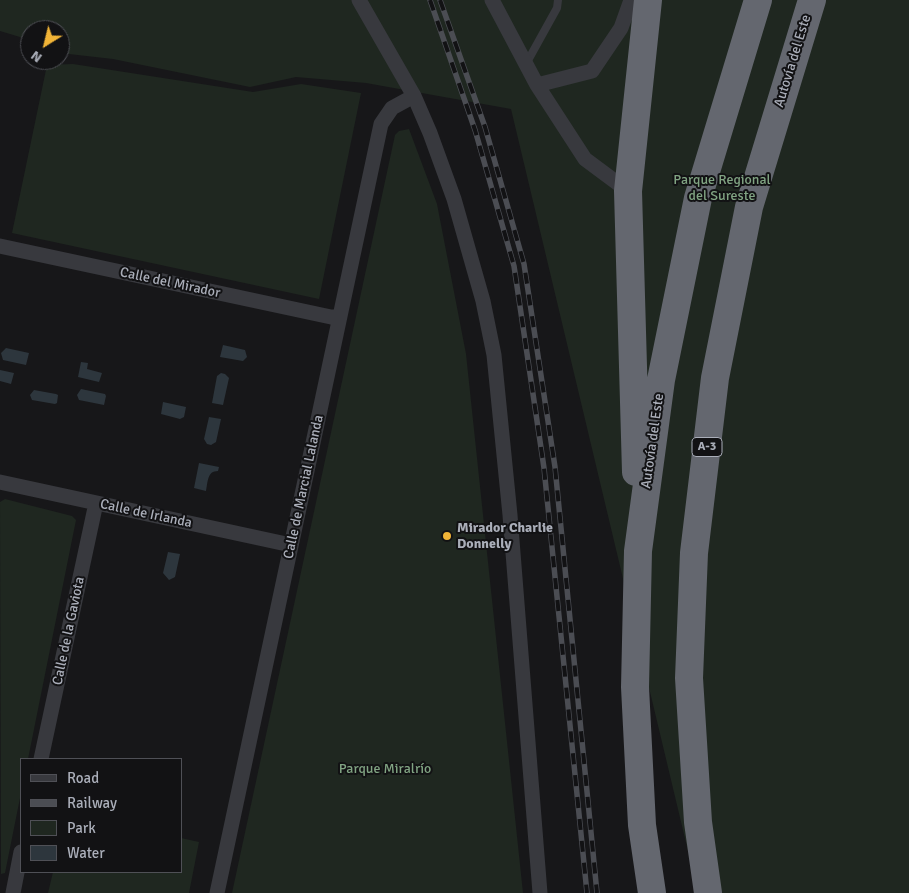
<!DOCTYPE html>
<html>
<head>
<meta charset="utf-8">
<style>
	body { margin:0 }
	#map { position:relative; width:909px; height:893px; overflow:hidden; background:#171719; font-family:Signika,sans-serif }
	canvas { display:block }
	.legend { position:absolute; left:20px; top:758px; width:162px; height:115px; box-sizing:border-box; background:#121214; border:1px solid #4f5056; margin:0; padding:6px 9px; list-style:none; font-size:15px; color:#aaaeb9 }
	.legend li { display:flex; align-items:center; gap:10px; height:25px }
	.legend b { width:25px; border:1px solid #4f5056 }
	.north { position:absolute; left:20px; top:20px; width:50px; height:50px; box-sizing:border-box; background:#121214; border:1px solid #4f5056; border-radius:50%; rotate:216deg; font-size:14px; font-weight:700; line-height:20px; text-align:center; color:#aaaeb9 }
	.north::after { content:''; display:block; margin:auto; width:18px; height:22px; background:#f1b437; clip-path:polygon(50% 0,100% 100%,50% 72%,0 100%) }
</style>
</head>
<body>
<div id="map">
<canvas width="909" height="893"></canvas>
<ul class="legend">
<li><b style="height:6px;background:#38393e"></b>Road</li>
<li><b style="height:6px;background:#4b4d53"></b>Railway</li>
<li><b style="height:14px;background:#1f2720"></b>Park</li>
<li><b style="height:14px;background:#2d363d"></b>Water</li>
</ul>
<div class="north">N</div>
</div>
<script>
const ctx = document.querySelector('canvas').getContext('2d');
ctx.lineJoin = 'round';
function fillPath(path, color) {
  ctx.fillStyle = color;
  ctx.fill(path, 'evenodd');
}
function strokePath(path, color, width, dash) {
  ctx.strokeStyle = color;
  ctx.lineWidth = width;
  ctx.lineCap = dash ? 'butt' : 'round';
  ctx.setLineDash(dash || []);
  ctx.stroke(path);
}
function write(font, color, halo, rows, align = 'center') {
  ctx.font = font + ' Signika,sans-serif';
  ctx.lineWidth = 4;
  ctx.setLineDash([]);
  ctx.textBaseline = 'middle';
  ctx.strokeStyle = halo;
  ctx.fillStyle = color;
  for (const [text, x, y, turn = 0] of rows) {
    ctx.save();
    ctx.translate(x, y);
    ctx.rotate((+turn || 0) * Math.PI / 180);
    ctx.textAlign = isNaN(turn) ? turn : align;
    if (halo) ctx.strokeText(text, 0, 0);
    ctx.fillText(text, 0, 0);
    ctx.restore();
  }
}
fillPath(new Path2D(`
	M0,0h909v893h-211l-187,-784 -145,-26 -70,-6 -46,10 -137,-28 -53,-6v-23h-30v10l-30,-9z
	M73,64l180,28 48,-8 60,9 -42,206 -307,-66 35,-168z
	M409,129l28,75 29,150 57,539h-291l163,-758 4,-4z
	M5,499l67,17 4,4 -48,239h-7v34l-16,80 -4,1 -1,-372z
	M181,838l18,4 -10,51h-141l5,-21h128z`), '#1f2720');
fillPath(new Path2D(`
	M223,345l22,5 2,7 -4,4 -23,-4z
	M6,348l23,5 -3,12 -23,-5 -2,-7z
	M81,362l7,1 -1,6 15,4 -3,9 -21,-5z
	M0,370l14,3 -3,11 -11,-3z
	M221,373l4,1 4,4 -6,27 -11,-2 5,-27z
	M81,389l24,5 1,2 -2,9 -25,-5 -2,-5z
	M34,390l22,4 2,1 -1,8 -2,1 -23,-4 -2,-5z
	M163,402l23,5 -2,10 -4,2 -19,-5z
	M209,417l12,2 -5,23 -5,3 -4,-1 -3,-5z
	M199,463l20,4 -1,4c-11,0 -10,11 -12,20l-12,-3z
	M168,552l12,2 -5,23 -6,3 -6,-7z`), '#2d363d');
strokePath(new Path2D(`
	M526,64l31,-56 1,-8`), '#38393e', 8);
strokePath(new Path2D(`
	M359,0l55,96 16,37 24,66 29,102 11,54 16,160 30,378
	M492,0l45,85 48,74 43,32
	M537,85l55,-14 29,-43 10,-28
	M0,246l331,71h9
	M0,482l291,63
	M41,759l55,-256
	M13,893l8,-41
	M217,893l164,-769 11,-16 22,-12`), '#38393e', 15);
strokePath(new Path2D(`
	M636,472l-8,-281 20,-191
	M652,893l-10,-68 -7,-138 3,-136 23,-171 37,-182 60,-198
	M708,893l-10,-71 -9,-144 5,-125 21,-175 34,-171 63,-207`), '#64676f', 28);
const rail = new Path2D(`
	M430,0l45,130 39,136 30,202 43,425
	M440,0l45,127 39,137 31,203 42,426`);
strokePath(rail, '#4b4d53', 5.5);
strokePath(rail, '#121214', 4, [11]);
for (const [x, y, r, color] of [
	[447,536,5,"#f1b437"]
]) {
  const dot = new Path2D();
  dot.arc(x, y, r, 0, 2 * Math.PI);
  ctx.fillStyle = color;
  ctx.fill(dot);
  strokePath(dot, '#121214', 2);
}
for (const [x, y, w] of [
	[707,447,30]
]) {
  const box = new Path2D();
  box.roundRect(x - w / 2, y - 9.5, w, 19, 4);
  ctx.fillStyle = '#121214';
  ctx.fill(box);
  strokePath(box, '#aaaeb9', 1);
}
write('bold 12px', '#aaaeb9', null, [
	["A-3",707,447]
]);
write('14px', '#aaaeb9', '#121214', [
	["Autovía del Este",793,61,-73],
	["Calle del Mirador",170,283,12],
	["Autovía del Este",653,441,-82],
	["Calle de Marcial Lalanda",304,487,-78],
	["Calle de Irlanda",146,514,12],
	["Calle de la Gaviota",69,631,-78]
]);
write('14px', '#81a483', '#121214', [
	["Parque Regional",722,180],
	["del Sureste",722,196],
	["Parque Miralrío",385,769]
]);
write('bold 14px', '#aaaeb9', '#121214', [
	["Mirador Charlie",457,528],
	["Donnelly",457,544]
], 'left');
</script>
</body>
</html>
